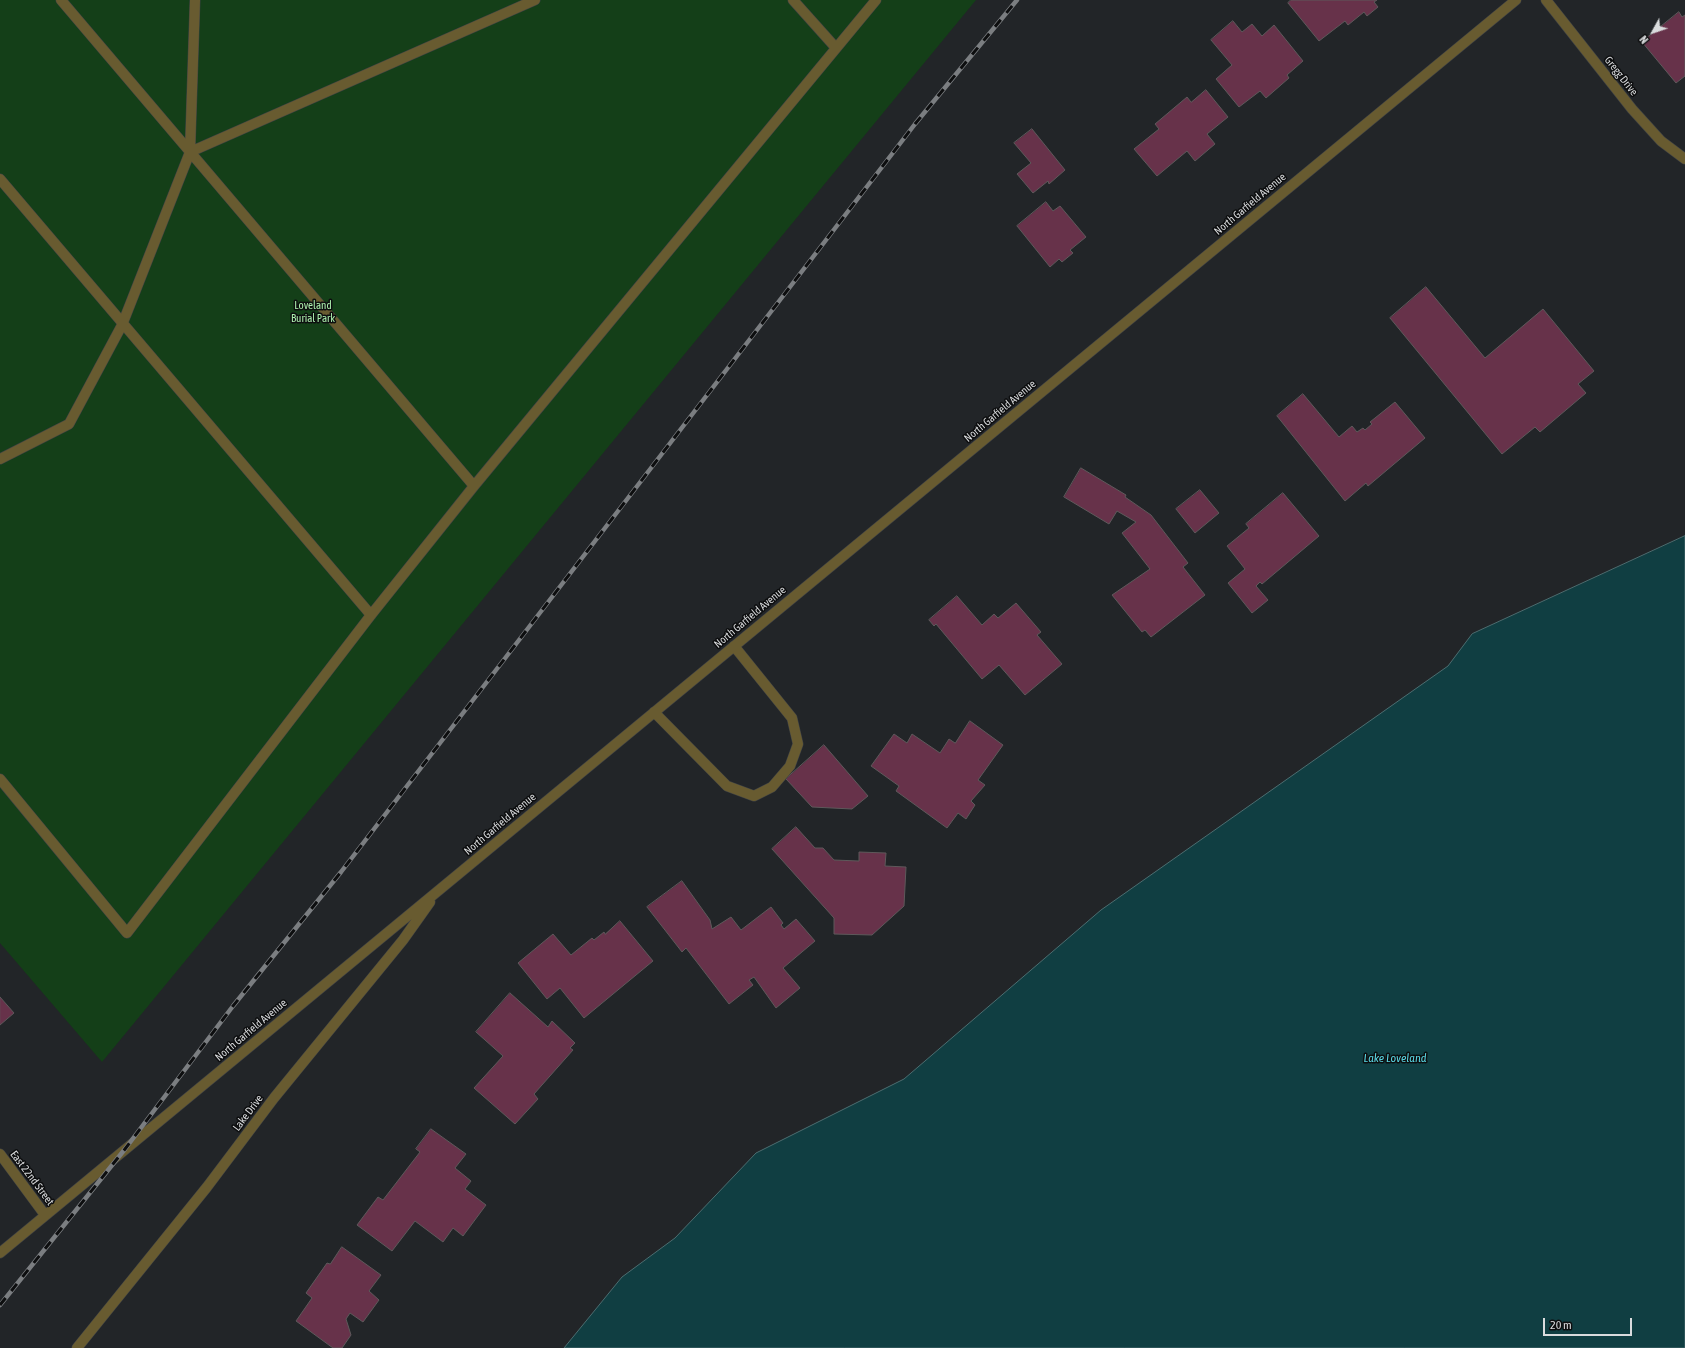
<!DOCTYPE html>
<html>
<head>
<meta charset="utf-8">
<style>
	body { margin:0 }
	#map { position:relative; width:1685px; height:1348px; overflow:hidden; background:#222528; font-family:"Asap Condensed",sans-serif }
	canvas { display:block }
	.north { position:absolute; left:1633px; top:12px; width:40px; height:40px; -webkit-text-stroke:3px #0d0e0f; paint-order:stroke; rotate:230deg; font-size:11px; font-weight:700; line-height:16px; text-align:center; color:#d9dbdd }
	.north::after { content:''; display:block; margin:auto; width:14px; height:18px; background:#d9dbdd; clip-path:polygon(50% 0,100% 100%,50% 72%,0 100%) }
	.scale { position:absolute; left:1543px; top:1318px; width:89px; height:18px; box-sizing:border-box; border:2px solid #d9dbdd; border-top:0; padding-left:5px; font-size:12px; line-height:14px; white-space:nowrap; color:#d9dbdd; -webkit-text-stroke:3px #0d0e0f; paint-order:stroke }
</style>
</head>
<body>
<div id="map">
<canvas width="1685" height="1348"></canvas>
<div class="north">N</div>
<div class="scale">20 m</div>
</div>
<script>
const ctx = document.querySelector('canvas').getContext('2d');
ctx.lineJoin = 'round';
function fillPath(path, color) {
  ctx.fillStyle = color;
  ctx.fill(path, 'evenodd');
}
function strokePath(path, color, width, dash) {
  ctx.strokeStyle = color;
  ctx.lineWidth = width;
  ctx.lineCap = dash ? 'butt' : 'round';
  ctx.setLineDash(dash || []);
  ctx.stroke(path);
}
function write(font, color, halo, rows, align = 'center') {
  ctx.font = font + ' "Asap Condensed",sans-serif';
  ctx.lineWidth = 3;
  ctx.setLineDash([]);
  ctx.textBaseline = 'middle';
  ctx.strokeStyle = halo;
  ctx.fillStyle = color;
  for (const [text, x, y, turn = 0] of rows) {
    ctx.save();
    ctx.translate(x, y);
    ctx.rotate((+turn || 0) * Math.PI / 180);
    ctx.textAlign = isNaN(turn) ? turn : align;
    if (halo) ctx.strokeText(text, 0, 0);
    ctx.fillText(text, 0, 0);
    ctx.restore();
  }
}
fillPath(new Path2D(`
	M0,0h976l-874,1062 -102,-119z`), '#143f18');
const water = new Path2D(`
	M1685,536v812h-1121l58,-71 53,-39 81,-85 148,-74 197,-169 347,-244 24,-32z`);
fillPath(water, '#103e42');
strokePath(water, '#4c6d70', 1);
const building = new Path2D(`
	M1291,0h86l-3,2 4,5 -11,9 -3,-4 -16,13 -3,-4 -26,20 -31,-38z
	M1679,12l3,5 3,-2v61l-9,7 -34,-41z
	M1233,21l9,11 10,-8 10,12 12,-11 29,36 -16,14 2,3 -23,20 -6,-7 -21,16 -23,-28 16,-14 -21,-25z
	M1206,90l22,27 -21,17 8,10 -20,17 -8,-10 -30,25 -23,-27 25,-20 -4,-5 32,-27 4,5z
	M1032,129l33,41 -16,14 -1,-3 -15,12 -16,-19 14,-11 -17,-20z
	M1046,202l7,9 7,-5 26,31 -16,13 3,3 -11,9 -3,-3 -9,8 -33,-41z
	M1426,287l59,71 58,-49 51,62 -16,13 8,9 -46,39 -5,-5 -33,27 -112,-136z
	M1303,394l36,43 13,-11 5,6 6,-4 2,2 7,-6 -2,-2 25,-20 30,36 -57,48 -2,-3 -21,18 -68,-85z
	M1081,468l45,27 -1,2 26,18 37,48 -5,4 22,28 -54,42 -6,-7 -3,2 -30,-37 38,-26 -28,-36 14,-11 -19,-11 -8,13 -45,-27z
	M1200,490l19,23 -24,20 -19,-24z
	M1283,493l36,43 -57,48 -2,-2 -4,4 12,14 -16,13 -24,-30 17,-14 -18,-23 22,-18 -3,-4z
	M957,596l25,29 12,-11 4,4 18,-15 25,29 -4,3 25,29 -37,31 -26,-30 -17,14 -46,-55 -2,2 -5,-6z
	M970,721l33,24 -25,35 7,5 -14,16 4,4 -9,14 -8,-6 -11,15 -51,-37 3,-5 -28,-20 23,-32 13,9 5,-9 28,19 9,-14 6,4z
	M824,745l44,51 -16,13 -40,-2 -26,-28z
	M796,827l19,21h8l11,12 25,1v-9l27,1 -1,13 21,1 -2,39 -32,29 -38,-1v-16l-62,-69z
	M682,881l28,39 2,9 19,-12 10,13 30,-23 12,16 -2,2 3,4 12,-10 19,22 -32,27 17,20 -24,20 -22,-31 -5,3 4,5 -24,19 -43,-56 -4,4 -35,-45z
	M620,921l33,40 -69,57 -24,-30 -13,11 -29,-36 35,-29 18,21 21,-17 2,2 10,-8 1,2z
	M510,993l38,34 4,-6 23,22 -5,5 3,2 -39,44 4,5 -23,25 -41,-36 29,-32 -27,-24z
	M0,997l14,16 -14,12z
	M431,1129l35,25 -11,14 16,13 -6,8 21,16 -23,31 -10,-8 -10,14 -28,-21 -23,30 -35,-26 21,-28 5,3 37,-48 -4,-3z
	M342,1247l39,28 -12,16 10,9 -16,22 -13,-9 -4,6 5,16 -9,13h-9l-37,-27 16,-23 -6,-5 21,-30 3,1z`);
fillPath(building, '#67324a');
strokePath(building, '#5e595b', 1);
const minor = new Path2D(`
	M61,0l413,486
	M793,0l43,48
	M1546,0l86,109 29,32 24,18
	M190,152l345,-152
	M0,179l371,436
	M0,459l69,-35 53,-99 68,-173 5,-152
	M654,712l73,74 27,10 18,-9 18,-21 8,-22 -6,-26 -58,-72
	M0,779l127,154 244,-318 103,-129 402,-486
	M0,1154l45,61
	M0,1253l1516,-1253
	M77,1348l130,-161 67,-89 129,-158 27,-38`);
strokePath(minor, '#3f4245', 11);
strokePath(minor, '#685b30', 10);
const rail = new Path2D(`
	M0,1305l125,-156 108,-143 108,-134 574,-748 102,-124`);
strokePath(rail, '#7b7e81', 4.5);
strokePath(rail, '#0d0e0f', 3, [9]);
write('11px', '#d9dbdd', '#0d0e0f', [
	["Gregg Drive",1621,76,52],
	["North Garfield Avenue",1250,204,-40],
	["North Garfield Avenue",1000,411,-40],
	["North Garfield Avenue",750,617,-40],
	["North Garfield Avenue",500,824,-40],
	["North Garfield Avenue",251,1030,-40],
	["Lake Drive",248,1113,-53],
	["East 22nd Street",32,1178,53]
]);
write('11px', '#acefad', '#0d0e0f', [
	["Loveland",313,306],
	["Burial Park",313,319]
]);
write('italic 12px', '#59d6e3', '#0d0e0f', [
	["Lake Loveland",1395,1058]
]);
</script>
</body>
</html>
